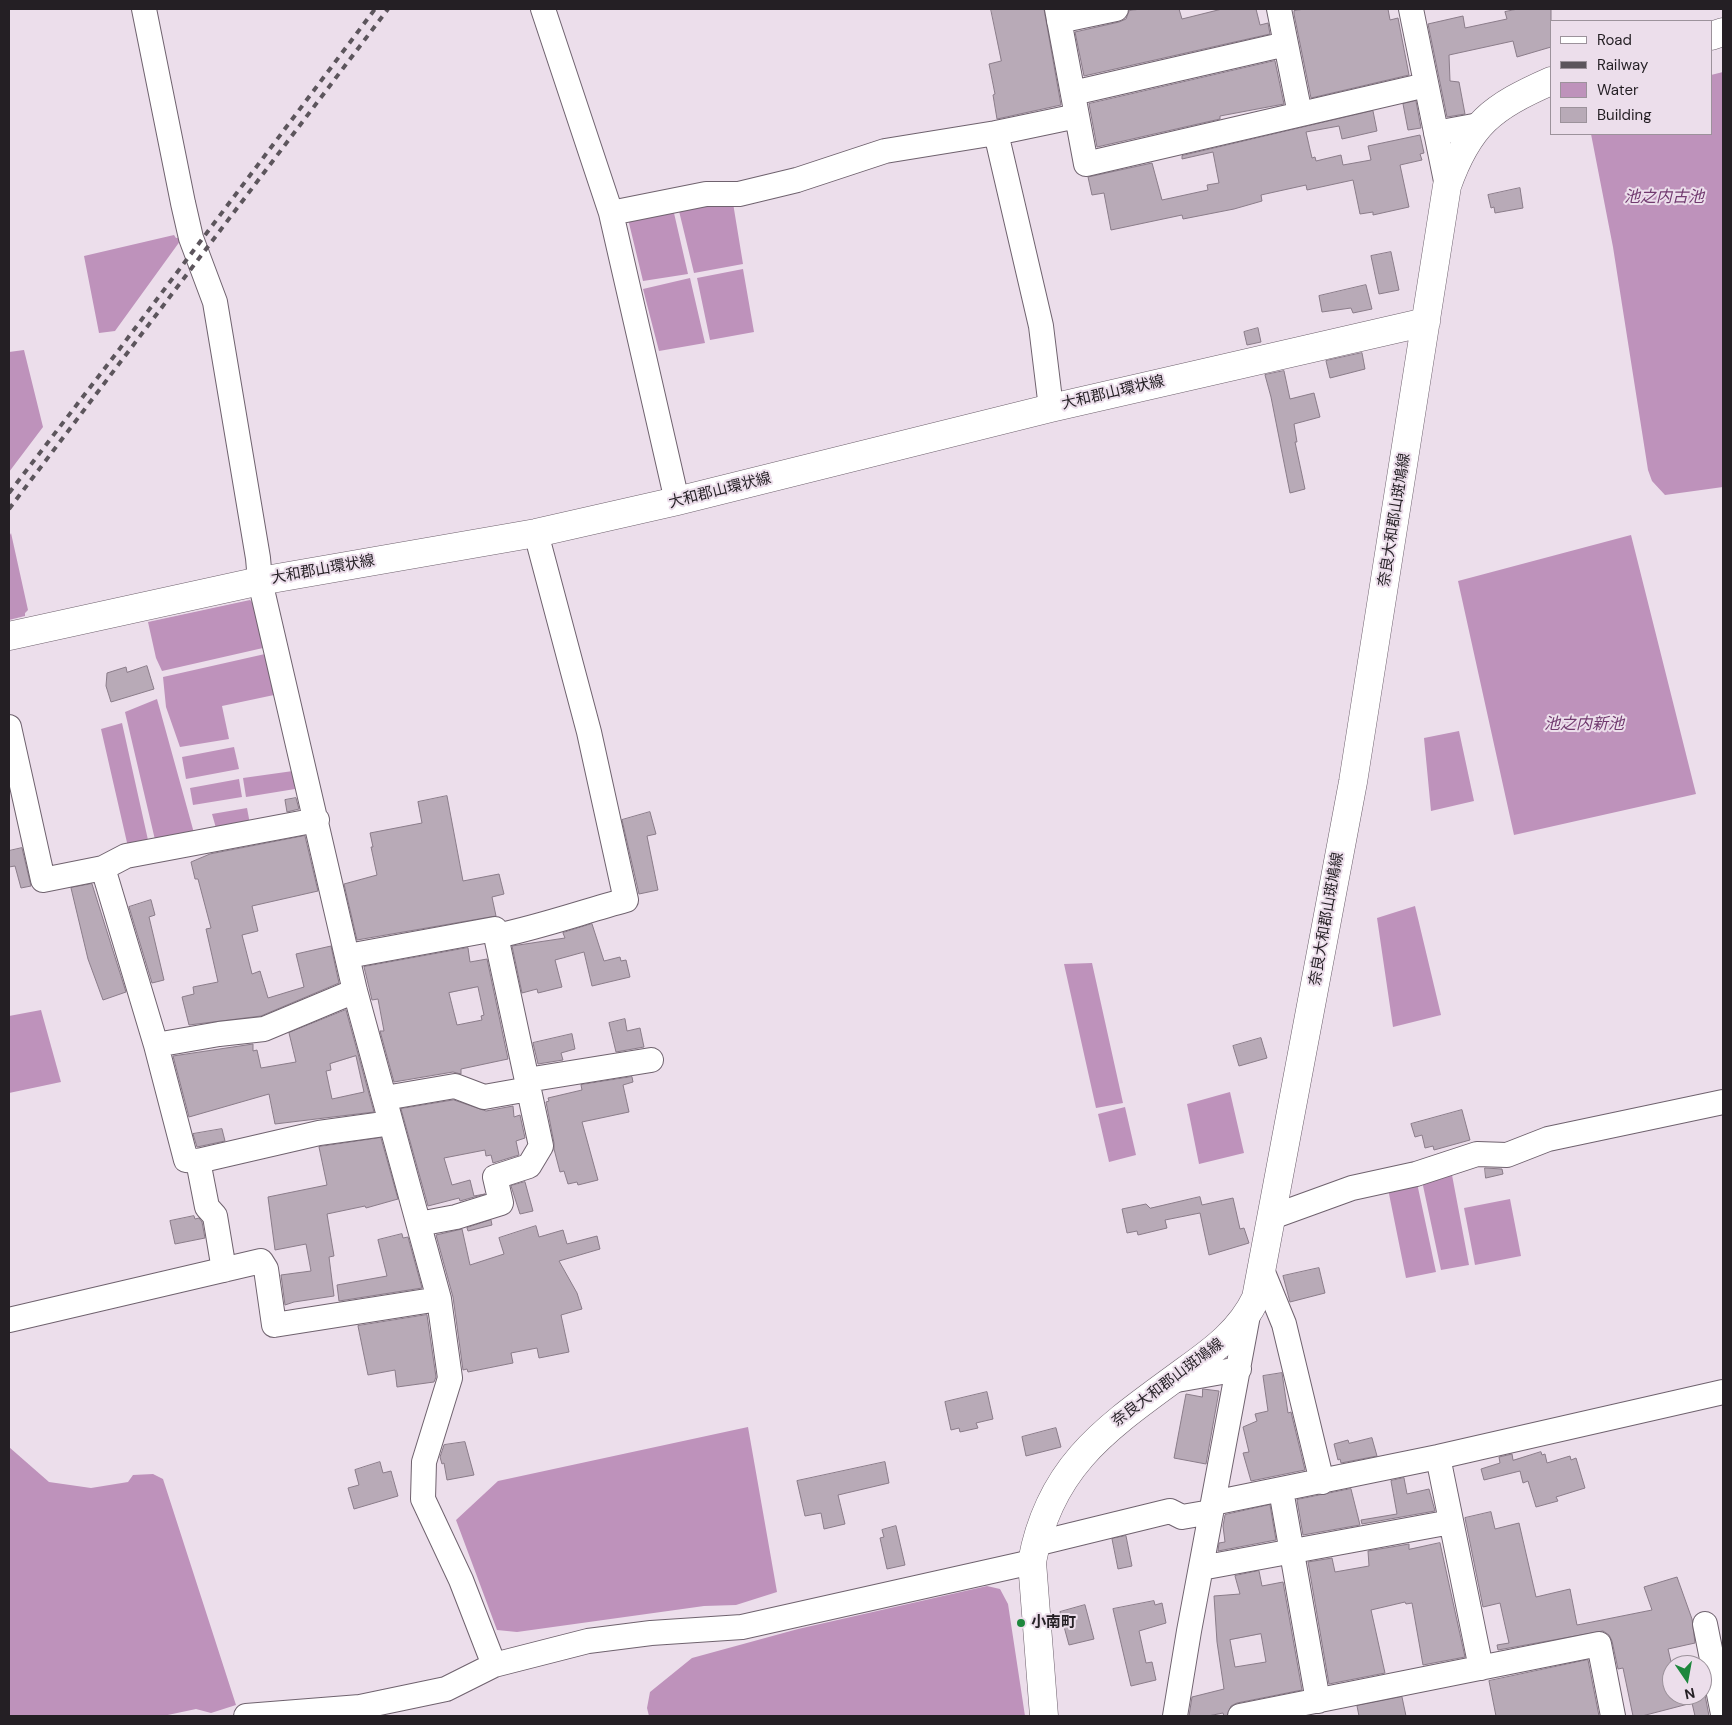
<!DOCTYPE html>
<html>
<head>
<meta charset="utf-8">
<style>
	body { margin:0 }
	#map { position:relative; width:1732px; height:1725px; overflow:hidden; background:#ecdeeb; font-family:"DM Sans",sans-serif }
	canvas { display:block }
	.frame { position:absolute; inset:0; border:10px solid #241f24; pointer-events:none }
	.legend { position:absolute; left:1550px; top:20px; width:162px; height:115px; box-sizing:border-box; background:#ecdeeb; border:1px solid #9c929b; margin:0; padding:6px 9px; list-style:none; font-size:15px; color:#241f24 }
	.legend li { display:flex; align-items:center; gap:10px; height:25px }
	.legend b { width:25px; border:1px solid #9c929b }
	.north { position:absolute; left:1662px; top:1655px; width:50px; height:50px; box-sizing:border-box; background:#ecdeeb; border:1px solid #9c929b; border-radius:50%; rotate:168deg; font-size:14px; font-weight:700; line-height:20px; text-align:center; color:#241f24 }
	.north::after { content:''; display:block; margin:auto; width:18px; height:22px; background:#1d873d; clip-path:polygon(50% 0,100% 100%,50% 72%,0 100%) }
</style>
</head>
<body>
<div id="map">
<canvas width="1732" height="1725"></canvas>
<div class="frame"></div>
<ul class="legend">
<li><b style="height:6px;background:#fff"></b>Road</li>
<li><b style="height:6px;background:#5c555c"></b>Railway</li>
<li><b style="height:14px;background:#be92bb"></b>Water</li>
<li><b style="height:14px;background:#b8aab7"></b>Building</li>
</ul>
<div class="north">N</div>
</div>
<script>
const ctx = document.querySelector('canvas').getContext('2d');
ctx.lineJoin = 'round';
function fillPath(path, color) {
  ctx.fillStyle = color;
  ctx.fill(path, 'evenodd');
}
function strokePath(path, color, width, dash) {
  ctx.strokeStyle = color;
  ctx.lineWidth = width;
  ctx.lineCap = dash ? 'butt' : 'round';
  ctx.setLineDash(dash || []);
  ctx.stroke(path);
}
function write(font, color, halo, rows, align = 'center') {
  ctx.font = font + ' "DM Sans","Noto Sans JP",sans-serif';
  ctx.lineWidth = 4;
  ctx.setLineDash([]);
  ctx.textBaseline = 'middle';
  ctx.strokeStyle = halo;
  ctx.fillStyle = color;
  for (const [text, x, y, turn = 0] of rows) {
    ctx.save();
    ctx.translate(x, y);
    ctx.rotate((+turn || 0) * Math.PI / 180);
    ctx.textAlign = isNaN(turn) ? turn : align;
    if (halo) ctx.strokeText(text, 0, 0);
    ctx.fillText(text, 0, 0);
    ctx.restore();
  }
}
fillPath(new Path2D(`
	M1723,72v415l-58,8 -13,-14 -4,-11 -35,-223 -22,-113h120v-59z
	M713,203h20l10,61 -49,9 -15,-62z
	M674,213l14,61 -45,7 -15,-62z
	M174,235l2,3 7,-1 -68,94 -16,2 -15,-77z
	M743,269l11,63 -44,8 -13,-62z
	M690,278l15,65 -46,8 -16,-62z
	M24,350l19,77 -34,45v-120z
	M11,533l17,77 -3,3v3l-16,4v-83z
	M1631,535l65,259 -182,41 -56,-254z
	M250,600l3,3 10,45 -101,23 -6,-13 -8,-36z
	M265,654l9,41 -52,11 7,33 -49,8 -14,-40 -3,-30z
	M157,699l37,134 -38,11 -31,-132z
	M122,723l26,117 -20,7 -27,-118z
	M1459,731l15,70 -43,10 -7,-73z
	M234,747l5,22 -53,10 -4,-22z
	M293,771l2,18 -49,8 -3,-19z
	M239,779l3,18 -49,8 -3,-17z
	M247,808l3,16 -34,4 -4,-14z
	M1415,906l26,109 -48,12 -16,-109z
	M1092,963l31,140 -27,5 -32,-144z
	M41,1010l20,72 -52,11v-77z
	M1230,1092l14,61 -45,11 -12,-60z
	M1125,1107l11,48 -27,7 -11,-48z
	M1452,1175l17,90 -28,5 -19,-89z
	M1417,1183l19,89 -30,6 -18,-89z
	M1510,1199l11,57 -46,9 -11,-57z
	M748,1427l29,165 -41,13 -32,1 -187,26 -20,-2 -41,-110 42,-39z
	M9,1447l40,35 42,6 37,-6 5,-7 20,-1 10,5 73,226 -25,8 -15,-4 -33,7h-154z
	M987,1586l13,3 8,15 17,112h-376l-2,-8 3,-16 42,-34 106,-29z`), '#be92bb');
const building = new Path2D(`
	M991,9h53l17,96 -64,14 -4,-24 2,-1 -6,-30 12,-3z
	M1141,9h38l3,10 40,-10h34l4,16 8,-2 2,11 -186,42 -9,-44 44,-10 7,-3 3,-8z
	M1305,9h83l2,11 8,-2 11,57 -98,23 -17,-84v-3z
	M1518,9h33v38l-34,10 -4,-16 -64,14 1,26 9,1 6,32 -18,3 -19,-93 35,-8 2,12 42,-9 -2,-7z
	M1275,61l9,43 -64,12v3l-123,28 -8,-43z
	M1416,101l5,27 -13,2 -5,-26z
	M1373,111l4,20 -35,8 -3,-13 -33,6 6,26 3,-1 1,4 25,-6 2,10 28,-5 -3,-14 52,-11 4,18 -4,1 2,6 -22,5 9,42 -36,8v-3l-13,2 -7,-34 -46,10 -1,-5 -45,10 1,6 -28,8 -51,10 -1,-4 -71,15 -7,-37 -12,2 -4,-18 64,-14 10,37 46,-10 -1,-5 12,-2 -6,-31 -31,7v-3z
	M1520,188l3,20 -28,5 -1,-6 -3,1 -3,-13z
	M1391,252l8,38 -20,4 -8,-38z
	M1366,285l6,24 -19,4 -2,-5 -29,4 -3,-16z
	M1258,328l3,14 -14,3 -3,-13z
	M1362,353l3,16 -35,9 -4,-17z
	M1284,371l6,28 24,-6 6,24 -26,7 3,18h-2l10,47 -15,4 -19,-96 -6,-22z
	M147,666l7,23 -43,13 -5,-16 1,-13 19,-6 1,5z
	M447,796l16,85 36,-7 5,20 -12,3 4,19 -139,24 -13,-56 33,-9 -6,-28h2l-3,-14 52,-10 -4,-21z
	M296,798l3,11 -12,3 -2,-12z
	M650,812l6,22 -9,2 11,54 -19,4 -17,-74z
	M305,836l13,55 -66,15 6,25 -16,4 10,39 8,-3 8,27 36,-11 -8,-33 35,-8 8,37 -78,33 -72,9 -7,-28 12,-3 -1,-7 25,-5 -12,-53 5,-1 -13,-49h-3l-4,-17 19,-8z
	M22,848l9,38 -10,2 -6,-22 -6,1v-16z
	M92,884l34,108 -23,8 -15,-41 -17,-71z
	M151,900l4,15 -6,2 15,63 -12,3 -23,-76z
	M592,924l12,37 16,-4 1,4 5,-1 4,17 -38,9 -8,-34 -29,8 7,27 -24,6 -1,-4 -15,4 -10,-47 53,-8 -2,-5z
	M468,948l2,14 17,-3 21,100 -47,10v5l-8,-2 -59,10 -14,-51h4l-6,-32 -6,1 -8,-33zM478,987l6,28 -3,1 1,4 -25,5 -8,-32z
	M346,1010l28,102 -99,12 -6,-30 -80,23 -16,-61 80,-12v7l4,-1 4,18 35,-6 -7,-29zM356,1056l8,36 -32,7 -6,-28 5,-1 -1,-6z
	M625,1019l2,12 13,-3 4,19 -28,5 -7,-29z
	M572,1034l3,15 -14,4 2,7 -25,4 -5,-21z
	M1261,1038l6,20 -28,8 -6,-20z
	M632,1077l1,5 -10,3 6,27 -47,10 16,58 -20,5 -1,-3 -9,2 -4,-13 -4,1 -6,-23v-6l-8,-41 3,-1 -1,-3 34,-8 -1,-5z
	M454,1100l32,11 27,-5 1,11 6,-2 5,23 -9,3 3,14 -26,8 -2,-8 -5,1 -1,-6 -41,8 8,27 18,-5 4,16 11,-2 -25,7 -1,-3 -31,8 -27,-97z
	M1462,1110l8,30 -36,10 -1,-4 -8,2 -3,-13 -7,2 -4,-13z
	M222,1129l3,12 -28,6 -4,-13z
	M381,1138l17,61 -32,9 -1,-2 -38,8 7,42 -5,1 5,39 -40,6 -9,3 -4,-30 30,-4 -5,-27 -31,6 -7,-53 59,-12 -8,-38z
	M1485,1168l17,1 1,5 -17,4z
	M525,1182l8,29 -13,3 -9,-28z
	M1200,1197l2,8 31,-7 7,31 4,-1 5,15 -40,12 -9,-42 -35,7 2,8 -29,7 -1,-4 -10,2 -5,-24 24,-5 4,4z
	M194,1216l1,3 4,-1 3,4 3,16 -30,6 -5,-23z
	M491,1220l1,5 -24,6 -1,-3z
	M536,1226l3,11 24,-7 4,14 30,-8 3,13 -41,12 18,32 5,16 -21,6 8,37 -30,6 -2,-10 -26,5 2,10 -45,9 -1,-3 -4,1 -10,-73 -17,-62 26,-6 8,36 34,-11 -5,-16z
	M402,1234l1,4 5,-1 14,51 -83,13 -2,-16 50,-9 -9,-36z
	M1319,1268l6,25 -35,9 -7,-26z
	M427,1315l9,62 -2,5 -37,5 -2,-17 -27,5 -10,-49z
	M1282,1373l6,40 3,-1 14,58 -54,11 -8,-28 6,-1 -6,-25 14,-6 -2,-7 13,-3 -5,-35z
	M1203,1389l16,2 -13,73 -32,-6 12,-64 16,3z
	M987,1392l6,27 -17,4 2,5 -18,4 -1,-4 -8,2 -6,-28z
	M1056,1428l5,19 -35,9 -4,-19z
	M1372,1438l5,18 -36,7 -1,-4 -2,1 -4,-16 14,-4 1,3z
	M465,1442l9,33 -27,5 -3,-17 -2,1 -2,-7 4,-12z
	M1541,1452l1,3 3,-1 2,9 23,-7 1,4 5,-2 9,30 -29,9 2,4 -22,6 -8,-26 -5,2 -3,-12 -36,9 -3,-11 19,-6 -1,-6 13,-3 1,6z
	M380,1462l3,11 8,-2 7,25 -44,13 -6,-21 11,-3 -4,-15z
	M885,1462l4,21 -51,12 7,29 -21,5 -3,-16 -16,3 -8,-35z
	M1404,1478l3,16 22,-5 6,22 -73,13 -1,-4 36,-6 -6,-33z
	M1351,1489l9,36 -57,10 -6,-35z
	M1270,1505l6,35 -58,11 1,-8 6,-1 -2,-16 2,-11z
	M1491,1512l4,17 24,-6 17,74 34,-8 7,36 75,-15 -8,-23 33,-10 15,42 3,24 -27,6 4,17v29h33l4,21h-14l-3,-13 -50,13h-9l-10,-48 -5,1 -6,-28 -3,-6 -6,-4 -105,19 -1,-5 12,-2 -9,-40 -17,4 -18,-89z
	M896,1526l9,39 -18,4 -7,-31 4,-1 -2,-7z
	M1126,1536l6,30 -14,3 -6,-30z
	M1440,1543l25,114 -42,8 -11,-62 -6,1 -1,-2 -34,8 14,63 -56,11 -21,-122 24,-4 3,14 34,-6 -1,-15 41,-7v5z
	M1259,1571l3,15 21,-4 19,108 -65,13 -6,3 -4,10h-3l-1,-3 -15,3h-19l3,-19 32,-8 -7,-47 -3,-46 26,-2 -5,-18zM1261,1634l5,28 -31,5 -5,-27z
	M1154,1601l1,4 7,-2 4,20 -27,8 7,32 6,-1 4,18 -25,6 -18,-77z
	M1085,1605l9,34 -25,6 -9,-33z
	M1588,1660l11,56h-103l-7,-35z
	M1402,1697l4,19h-47l-2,-10z`);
fillPath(building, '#b8aab7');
strokePath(building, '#8a7c89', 1);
const minor = new Path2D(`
	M144,9l39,194 8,35 24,64 43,256 2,23 95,410 84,308 11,79 -26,84 -1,37 38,81 33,85
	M543,9l68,204 66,288
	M1057,9l29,155 340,-79
	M1279,9l21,105
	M1411,9l36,177
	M1059,21l57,-12
	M1073,93l213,-49
	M996,133l45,193 10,82
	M1436,133l43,-8
	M611,213l95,-19h33l58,-14 88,-29 111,-18 81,-17
	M9,727l34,153 60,-12 23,-12 191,-36
	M103,868l53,177 30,115 12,1 9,46 8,9 9,54
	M348,956l147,-27 1,7
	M156,1045l63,-11 45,-5 91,-38
	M527,1080l124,-20
	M385,1098l70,-12 29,11 45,-8
	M198,1161l121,-28 72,-10
	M1272,1217l80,-29 64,-14 61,-20 30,1 41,-16 175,-37
	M419,1224l37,-7 45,-14 -6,-26 34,-11 12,-20 -45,-210c44,-9 86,-24 130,-36l-37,-168 -53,-199
	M1262,1270l22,54 38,158
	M9,1320l252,-59 5,8 8,56 165,-26
	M1171,1381l68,-12
	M1438,1457l43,211
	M1281,1490l37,211
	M1213,1503l225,-46 285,-65
	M1035,1544l135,-33 12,6 29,-5
	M1201,1568l250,-46
	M1705,1624l18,90
	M246,1716l114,-9 86,-18 48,-24 94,-24 63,-8 91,-6 290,-65
	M1175,1716l14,-85 59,-316
	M1240,1716l359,-72 14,72`);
const major = new Path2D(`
	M1711,36l12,-4
	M9,636l251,-55 276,-48 141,-32 374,-93 375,-86
	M1044,1716l-12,-154c18,-99 78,-136 154,-192 28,-20 55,-40 70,-72l97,-516 94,-596c22,-62 45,-79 104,-105`);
strokePath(minor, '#6f626e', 26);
strokePath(major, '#6f626e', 29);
strokePath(minor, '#fff', 24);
strokePath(major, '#fff', 28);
strokePath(new Path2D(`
	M9,493l106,-138 260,-346
	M9,509l379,-500`), '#5c555c', 4, [6, 6]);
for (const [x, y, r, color] of [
	[1021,1623,5,"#1d873d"]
]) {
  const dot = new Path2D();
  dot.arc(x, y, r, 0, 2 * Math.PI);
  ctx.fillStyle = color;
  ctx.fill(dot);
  strokePath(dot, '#ecdeeb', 2);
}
write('15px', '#241f24', '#ecdeeb', [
	["大和郡山環状線",1113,393,-13],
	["大和郡山環状線",720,491,-14],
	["奈良大和郡山斑鳩線",1395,520,-81],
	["大和郡山環状線",323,570,-10],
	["奈良大和郡山斑鳩線",1327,919,-80],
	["奈良大和郡山斑鳩線",1168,1383,-37]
]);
write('bold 15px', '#241f24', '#ecdeeb', [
	["小南町",1031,1623]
], 'left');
write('italic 16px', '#713a6f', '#ecdeeb', [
	["池之内古池",1664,198],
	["池之内新池",1584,725]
]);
</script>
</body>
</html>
